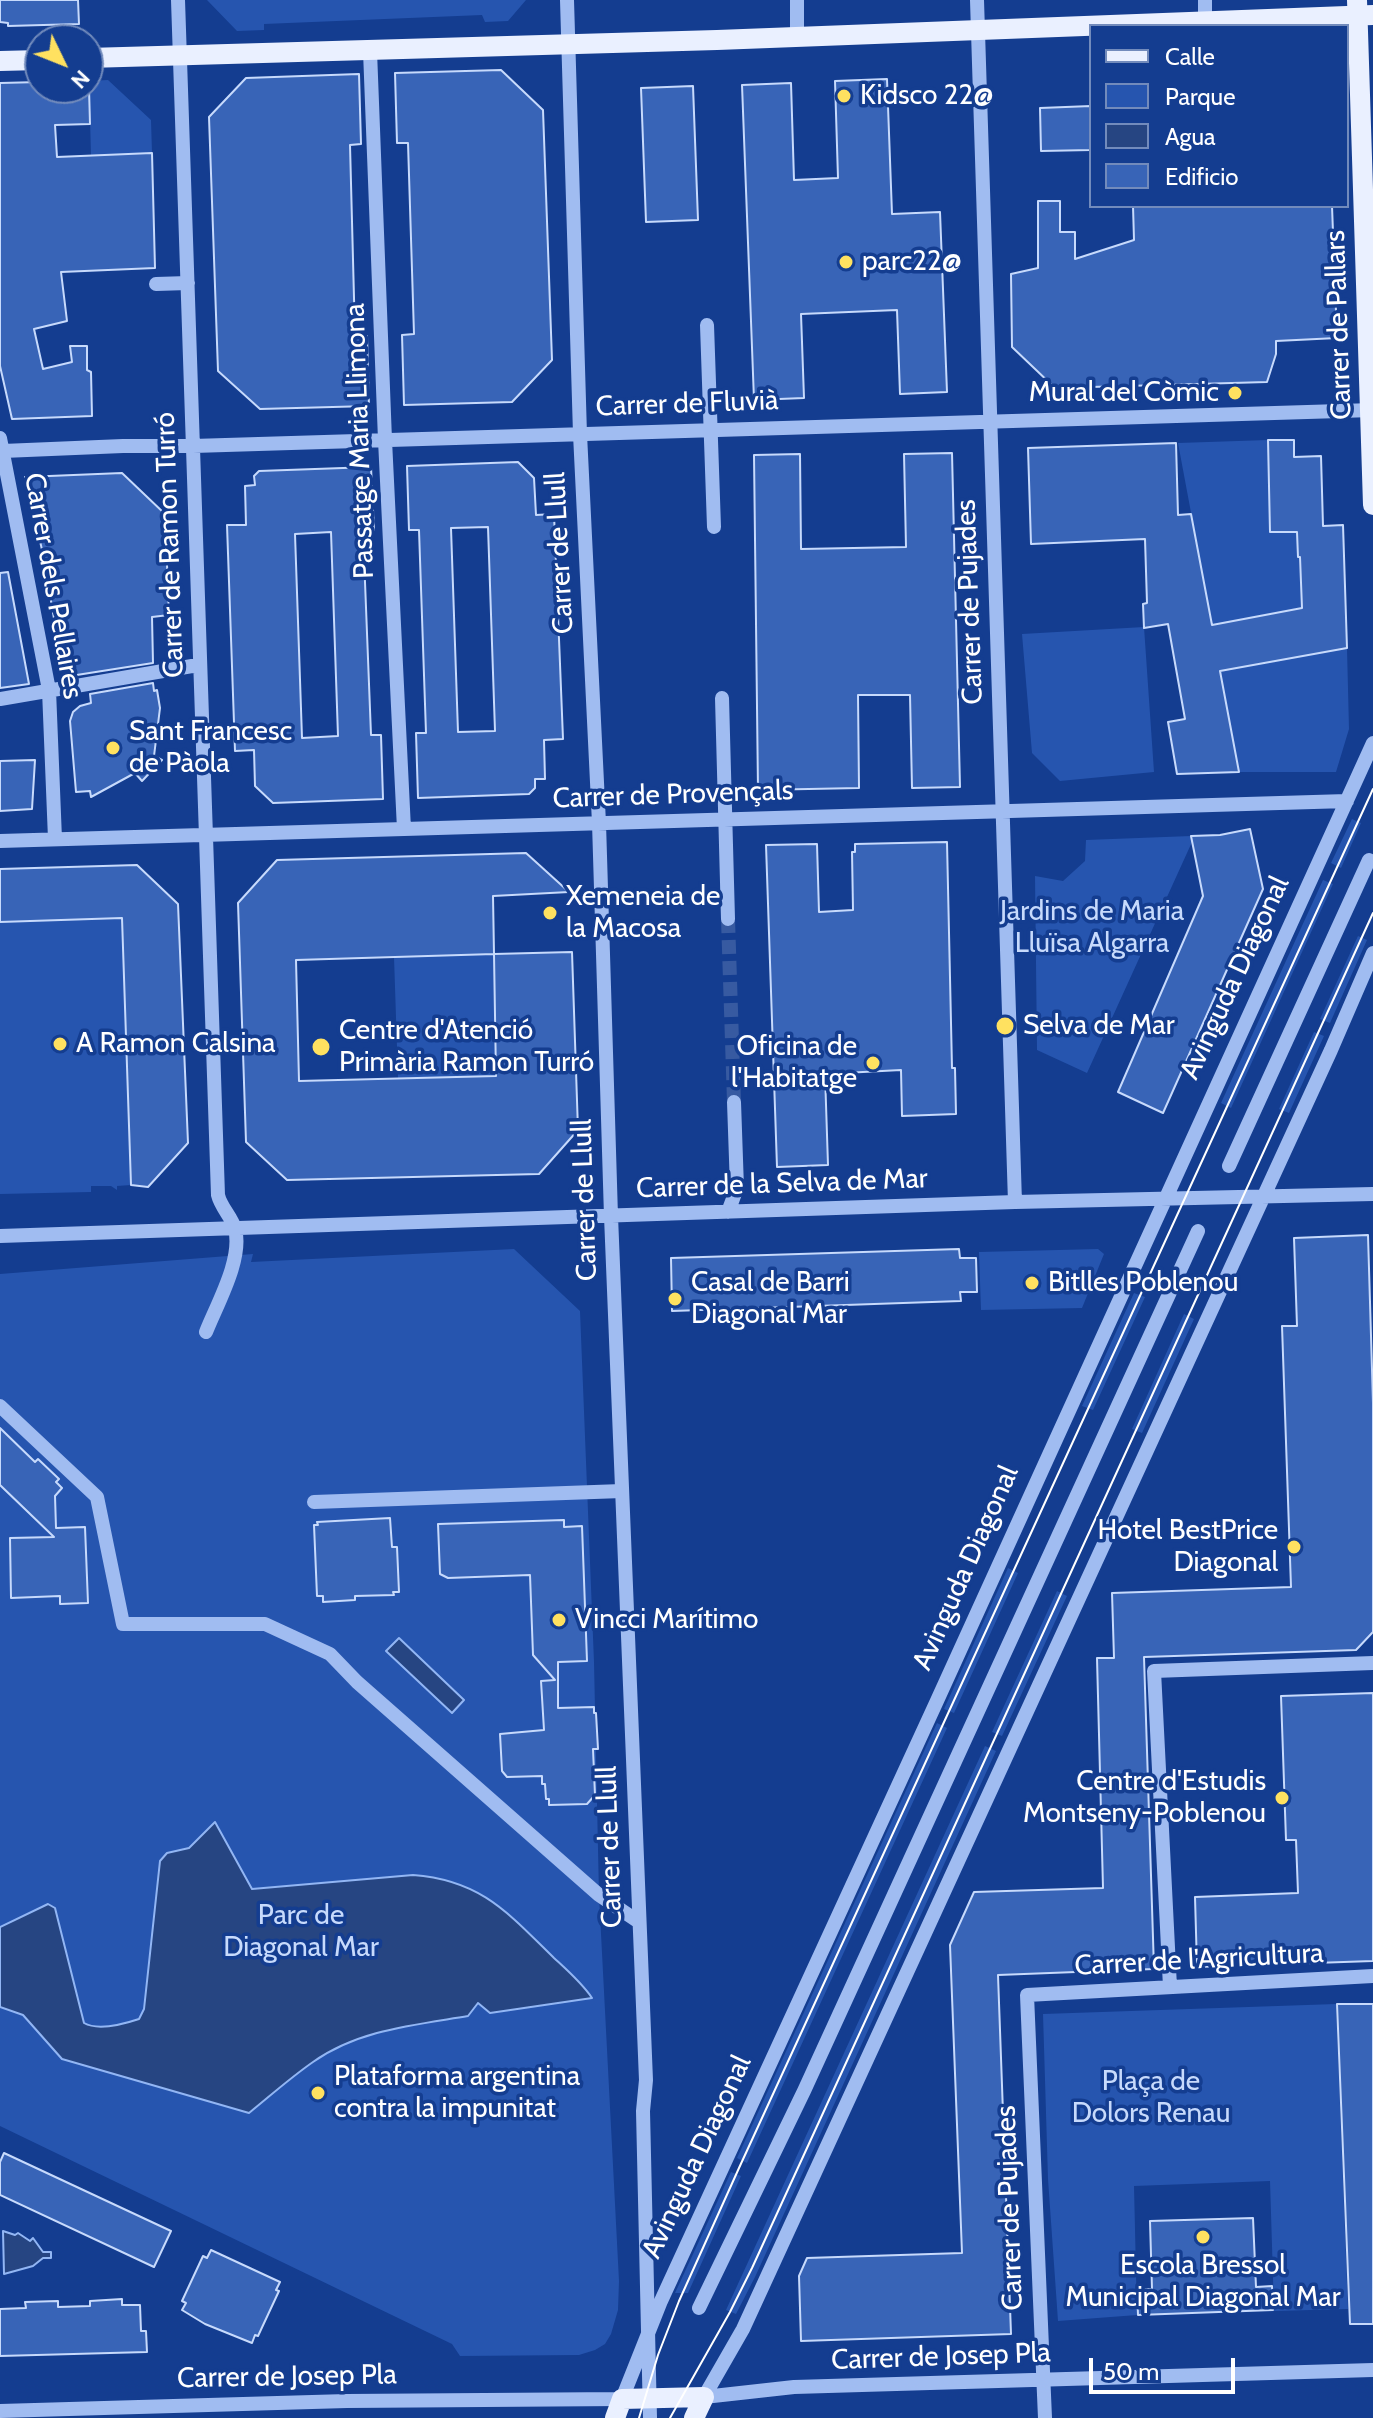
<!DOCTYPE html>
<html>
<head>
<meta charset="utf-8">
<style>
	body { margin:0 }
	#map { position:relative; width:1373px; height:2418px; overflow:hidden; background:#143d90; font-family:Cabin,sans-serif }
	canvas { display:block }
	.legend { position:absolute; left:1089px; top:24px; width:260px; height:184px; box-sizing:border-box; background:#143d90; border:2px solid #728bbc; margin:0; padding:10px 14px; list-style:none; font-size:24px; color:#fff }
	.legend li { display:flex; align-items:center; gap:16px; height:40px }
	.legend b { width:40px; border:2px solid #728bbc }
	.north { position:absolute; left:24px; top:24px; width:80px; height:80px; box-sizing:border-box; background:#143d90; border:2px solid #728bbc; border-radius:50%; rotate:133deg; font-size:22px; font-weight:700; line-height:32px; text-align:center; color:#fff }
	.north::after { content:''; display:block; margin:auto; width:28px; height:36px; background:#ffe160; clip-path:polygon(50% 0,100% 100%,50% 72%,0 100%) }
	.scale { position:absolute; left:1089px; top:2358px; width:146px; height:36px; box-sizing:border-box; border:4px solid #fff; border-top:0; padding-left:10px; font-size:24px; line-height:28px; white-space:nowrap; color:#fff; -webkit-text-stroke:6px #143d90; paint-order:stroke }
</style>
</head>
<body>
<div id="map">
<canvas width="1373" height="2418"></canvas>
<ul class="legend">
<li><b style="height:10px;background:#eaf0ff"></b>Calle</li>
<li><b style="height:22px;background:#2655af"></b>Parque</li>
<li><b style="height:22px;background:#264582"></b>Agua</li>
<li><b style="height:22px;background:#3864b7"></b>Edificio</li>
</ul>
<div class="north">N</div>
<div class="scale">50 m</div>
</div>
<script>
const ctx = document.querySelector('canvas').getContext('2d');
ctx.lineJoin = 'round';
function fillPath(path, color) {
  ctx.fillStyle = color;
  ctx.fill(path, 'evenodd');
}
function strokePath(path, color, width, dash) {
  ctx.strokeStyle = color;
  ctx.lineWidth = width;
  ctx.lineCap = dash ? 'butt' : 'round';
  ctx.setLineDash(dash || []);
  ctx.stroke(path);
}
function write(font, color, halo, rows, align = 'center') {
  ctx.font = font + ' Cabin,sans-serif';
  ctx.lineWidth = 7;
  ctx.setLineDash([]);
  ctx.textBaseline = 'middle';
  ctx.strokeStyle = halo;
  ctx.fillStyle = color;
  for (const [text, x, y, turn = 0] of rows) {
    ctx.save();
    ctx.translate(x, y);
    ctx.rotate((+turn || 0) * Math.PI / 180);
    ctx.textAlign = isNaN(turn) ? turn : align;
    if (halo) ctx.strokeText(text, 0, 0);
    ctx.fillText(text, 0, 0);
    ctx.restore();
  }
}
fillPath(new Path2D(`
	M207,0h319l-18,21 -23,1 -3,-7 -218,9v6l-27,1z
	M108,80l43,40 1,33 -61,3 -2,-75z
	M1268,440l2,92h27l5,66 8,8 -98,19 -34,-182z
	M1144,627l10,145 -94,9 -28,-28 -10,-119z
	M1347,648l2,81 -13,43h-97l-19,-101z
	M1352,819l9,4 -20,45 -10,-5z
	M1191,836l1,6 -105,231 -50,-23 -2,-174 28,5 22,-20 1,-21z
	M1323,880l10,4 -102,224 -10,-5z
	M122,918l9,267 -14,1v4l-6,-4h-20v6l-91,2v-272z
	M1358,936l9,4 -37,83 -10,-4z
	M494,954l2,122 -98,2 -4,-121z
	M1314,1032l10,4 -35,77 -10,-4z
	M514,1249l66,62 14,351 5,233 20,386 -1,29 -7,24 -6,10 -10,6 -16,5 -119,1 -8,-12 -452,-218v-852l253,-20 -2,8z
	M1098,1249l6,5 -22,54 -101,2 -2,-58z
	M1134,1293l11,4 -52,113 -11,-4z
	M1184,1314l10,5 -52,114 -10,-4z
	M1008,1568l10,5 -64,140 -10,-4z
	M1057,1591l10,5 -65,140 -10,-4z
	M937,1723l10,5 -200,435 -10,-5z
	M985,1746l11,5 -241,526 -19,37 -10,-4z
	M1336,2004l12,305 -74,2 -4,-130 -136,5 3,129 -79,6 -10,-142 -5,-165z
	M731,2172l10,4 -53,117h-13z`), '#2655af');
const water = new Path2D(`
	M399,1638l65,62 -12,13 -66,-62z
	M215,1822l37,67 161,-14c68,5 95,38 141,83 13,12 28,25 38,40l-102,15 -12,-10 -10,13c-54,9 -110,14 -155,46 -23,16 -43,34 -64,51l-187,-54 -39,-44 -23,-8v-80l48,-23 7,4 29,115c14,8 40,1 55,-4l5,-10 16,-148 7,-8 22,-5z
	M3,2231l12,4 3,-2 12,8 3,-3 10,14h8v6h-8l-10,8 -29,8z`);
fillPath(water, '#264582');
strokePath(water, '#92b6f4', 2);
const building = new Path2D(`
	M0,0h78l1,24 -71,2v-3l-8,-1z
	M501,70l42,40 9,250 -40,42 -108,3 -2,-70 12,-1 -6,-191h-11l-2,-70z
	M359,74l2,70 -11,1 5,191h12l2,70 -109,3 -42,-38 -9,-254 37,-39z
	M887,79l5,135 48,-2 7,180 -47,2 -3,-84 -96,4 3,84 -50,2 -12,-315 49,-2 3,97 44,-2 -3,-97z
	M40,82v6h49l1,36 -35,1 2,32 95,-4 3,115 -94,4 6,49 -33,8 9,40 29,-7 -2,-16h17v24l4,2 1,44 -80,3 -12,-53v-283z
	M693,86l5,134 -52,2 -5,-134z
	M1091,106v44l-50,1 -1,-43z
	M1038,201h22v31h15v27l59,-19 -1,-34h199l5,132 -61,3v13l-9,28 -212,6 -43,-41 -1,-73 27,-6z
	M1268,440h26v17l27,-1 2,70 20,-1 4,123 -127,23 19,101 -62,2 -9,-52 17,-3 -17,-95 -24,4 -1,-24 4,-1 -2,-64 -114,5 -3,-96 148,-5 2,72 13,-1 21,111 90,-17 -2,-51h-2l-1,-25h-27z
	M952,453l8,334 -48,1 -2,-93h-52l1,93 -101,2 -4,-335 46,-1 1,95 105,-2 -2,-93z
	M518,462l16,16 2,37 18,-1 9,225 -19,1 1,39h-10v9l-6,6 -111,4 -2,-65h10l-7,-203h-10l-2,-64zM488,527l7,204 -37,1 -7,-204z
	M371,467l3,64h-11l8,204h10l2,64 -110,4 -18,-17 -1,-36 -19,1 -8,-226h19l-1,-39 10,-1 -1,-9 5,-5zM331,532l7,204 -36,2 -7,-204z
	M122,473l43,41 4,101 -17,2 1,46 -89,14 -21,-123 -18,-77z
	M8,572l21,112 -29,4v-115z
	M153,683l1,8 3,-1 3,18 -6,48 8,4 -20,21 -7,-8 -44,24 -1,-6 -14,1 -6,-71 3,-9 7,-6 11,-3 -1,-9z
	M35,760l-3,49 -32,2v-50z
	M1250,829l13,60 -100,224 -45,-21 85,-196 -12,-60 29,-1z
	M947,842l5,226h3l1,46 -54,2 -1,-46 -76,4 3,91 -51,2 -11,-322 51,-1 2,68 34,-2 -1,-58h3v-8z
	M526,853l43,39 -76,4 1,58 78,-2 6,178 -39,44 -252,6 -41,-38 -8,-239 39,-43zM494,954l2,122 -197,5 -3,-121z
	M137,865l41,39 10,239 -40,44 -17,-2 -9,-267 -122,4v-53z
	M1368,1235l5,168v229l-17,18 -212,7 10,312 -156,6 13,359 -210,7 -2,-65 8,-18 155,-5 -12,-308 24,-53 129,-4 -6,-230h17l-2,-65 179,-6 -9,-261h15l-3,-88z
	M959,1249l1,9h16l1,34h-17l1,9 -289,10 -1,-53z
	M0,1428l35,34 3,-3 21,20 -3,3 6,6 -7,8 1,32 29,-1 3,76 -28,1v-8l-49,2 -1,-60 44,-1 -54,-52z
	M390,1518l2,29h5l2,45h-6l1,3 -39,1v4l-32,2v-6h-6l-3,-71h4l-1,-3z
	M564,1520v7l18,-1 5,135 -29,1v46l36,-1v6h2l2,36h-5l2,46 -8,9 -38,1v-6h-3l-1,-15h-3v-8l-35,1 -5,-6 -2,-37 44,-4 -3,-49 14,-1 -22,-25 -3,-80 -82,3 -8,-4 -2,-50z
	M1373,1693v268l-176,6 -2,-70 103,-4 -2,-53h-10l-5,-144z
	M1337,2004h36v320h-23z
	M4,2153l167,78 -17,36 -154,-72v-33z
	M1253,2218l3,69 16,-1 1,24 -135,5 -1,-25 15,-1 -2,-68z
	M211,2250l69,32 -4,8 3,1 -21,45 -3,-1 -3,8 -47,-19 -23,-14 4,-7 -4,-2 21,-45 4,2z
	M122,2299v6h18l1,26h5l1,21 -147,4v-47l26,-1 -1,-6 33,-1v6l32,-1v-5z`);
fillPath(building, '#3864b7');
strokePath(building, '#c7dafc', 2);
strokePath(new Path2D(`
	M728,919l6,183`), '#375aa1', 14, [14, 7]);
strokePath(new Path2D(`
	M178,0l40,1195c3,13 14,22 17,34 8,30 -18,75 -29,103
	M567,0l13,434 19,389 12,393 35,864 -3,31 7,307
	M797,0v37
	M977,0l38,1202
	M1205,21v-21
	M370,51l15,389 19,389
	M156,284l32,-1
	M707,325l7,202
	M0,438l49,252 6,149
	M3,451l120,-5h70l1180,-36
	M722,698l6,221
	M0,699l192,-33 8,1
	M0,841l1347,-40
	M1229,1166l140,-306
	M728,1212l9,-24 -3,-86
	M0,1236l1015,-34 358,-8
	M0,1406l97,91 26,127h142l65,30 27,28 242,213 40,27
	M314,1502l308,-11
	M1170,1987l-16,-316 219,-8
	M699,2308l105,-217 394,-860
	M704,2397l39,-68 588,-1279 42,-97
	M704,2397l90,-10 579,-17
	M0,2411l347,-10 275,-2 39,-98 275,-598 437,-960
	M1045,2418l-18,-423 346,-19`), '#a0bcf1', 14);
strokePath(new Path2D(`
	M1357,0l16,505
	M88,58l629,-18 656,-25
	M0,61l40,-1
	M615,2418l7,-19 82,-2 -10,21`), '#eaf0ff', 20);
strokePath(new Path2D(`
	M639,2418l19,-63 21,-54 60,-133 634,-1379
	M670,2418l60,-106 22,-44 621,-1355`), '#fff', 2);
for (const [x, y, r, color] of [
	[844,96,8,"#ffe160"],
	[846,262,8,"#ffe160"],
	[1235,393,8,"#ffe160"],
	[113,748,8,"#ffe160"],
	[550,913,8,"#ffe160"],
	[1005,1026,10,"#ffe160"],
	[60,1044,8,"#ffe160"],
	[321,1047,10,"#ffe160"],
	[873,1063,8,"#ffe160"],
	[1032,1283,8,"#ffe160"],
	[675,1299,8,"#ffe160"],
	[1294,1547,8,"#ffe160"],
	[559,1620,8,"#ffe160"],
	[1282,1798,8,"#ffe160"],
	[318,2093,8,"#ffe160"],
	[1203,2237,8,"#ffe160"]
]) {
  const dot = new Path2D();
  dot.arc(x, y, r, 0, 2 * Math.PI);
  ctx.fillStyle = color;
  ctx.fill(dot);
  strokePath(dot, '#143d90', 3);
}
write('28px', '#fff', '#143d90', [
	["Kidsco 22@",860,96],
	["parc22@",862,262],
	["Mural del Còmic",1219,393,"right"],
	["Sant Francesc",129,732],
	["de Pàola",129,764],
	["Xemeneia de",566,897],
	["la Macosa",566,929],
	["Selva de Mar",1023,1026],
	["Centre d'Atenció",339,1031],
	["Primària Ramon Turró",339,1063],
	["A Ramon Calsina",76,1044],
	["Oficina de",857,1047,"right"],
	["l'Habitatge",857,1079,"right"],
	["Casal de Barri",691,1283],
	["Diagonal Mar",691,1315],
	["Bitlles Poblenou",1048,1283],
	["Hotel BestPrice",1278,1531,"right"],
	["Diagonal",1278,1563,"right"],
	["Vincci Marítimo",575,1620],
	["Centre d'Estudis",1266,1782,"right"],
	["Montseny-Poblenou",1266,1814,"right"],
	["Plataforma argentina",334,2077],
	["contra la impunitat",334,2109],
	["Escola Bressol",1203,2266,"center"],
	["Municipal Diagonal Mar",1203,2298,"center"]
], 'left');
write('28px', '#fff', '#143d90', [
	["Carrer de Pallars",1339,325,-92],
	["Carrer de Fluvià",687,404,-2],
	["Passatge Maria Llimona",360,441,-92],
	["Carrer de Ramon Turró",170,545,-92],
	["Carrer de Llull",560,553,-93],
	["Carrer dels Pellaires",53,586,80],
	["Carrer de Pujades",970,602,-92],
	["Carrer de Provençals",673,795,-2],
	["Avinguda Diagonal",1235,978,-65],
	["Carrer de la Selva de Mar",782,1184,-2],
	["Carrer de Llull",585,1200,-92],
	["Avinguda Diagonal",966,1568,-66],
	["Carrer de Llull",610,1847,-92],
	["Carrer de l'Agricultura",1199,1960,-3],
	["Avinguda Diagonal",697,2157,-65],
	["Carrer de Pujades",1010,2208,-92],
	["Carrer de Josep Pla",941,2357,-2],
	["Carrer de Josep Pla",287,2377,-1]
]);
write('28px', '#c7dafc', '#143d90', [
	["Jardins de Maria",1092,912],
	["Lluïsa Algarra",1092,944],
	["Parc de",301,1916],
	["Diagonal Mar",301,1948],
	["Plaça de",1151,2082],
	["Dolors Renau",1151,2114]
]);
</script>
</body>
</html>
